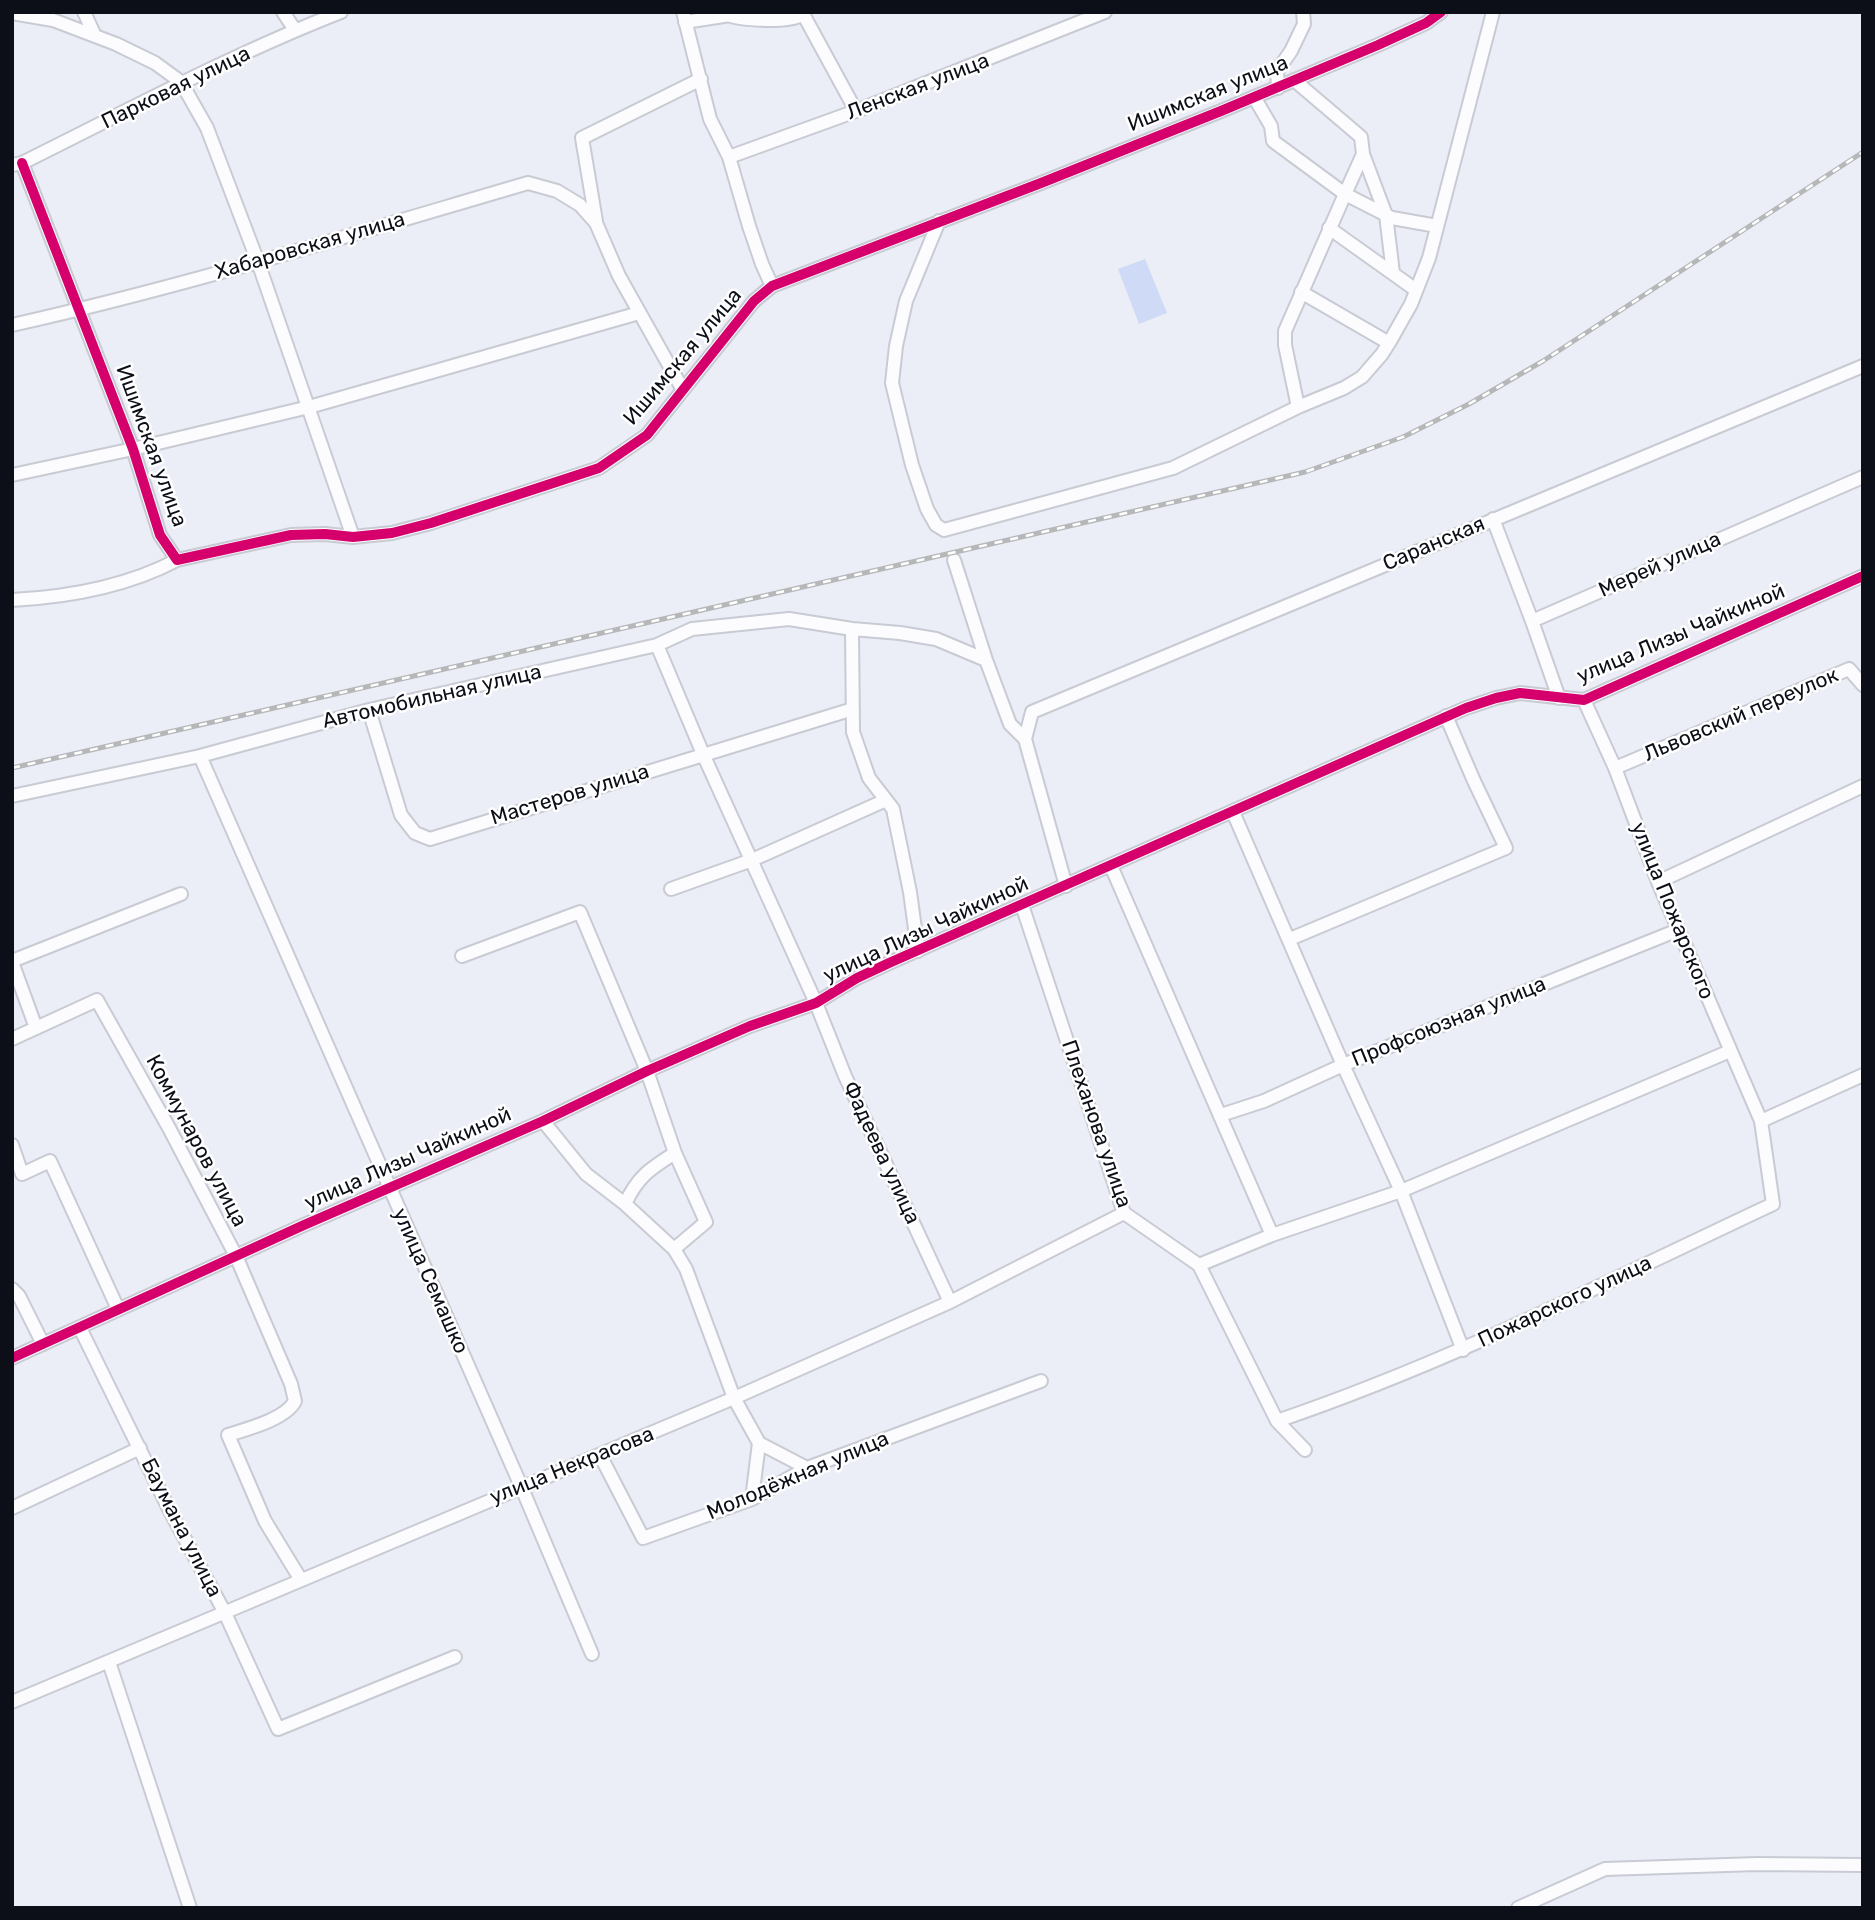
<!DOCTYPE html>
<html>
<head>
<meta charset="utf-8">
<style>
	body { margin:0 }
	#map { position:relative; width:1875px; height:1920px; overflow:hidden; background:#ebeef6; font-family:Rubik,sans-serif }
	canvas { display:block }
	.frame { position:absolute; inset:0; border:14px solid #0c0f17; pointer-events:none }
</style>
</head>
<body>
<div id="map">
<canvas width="1875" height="1920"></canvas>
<div class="frame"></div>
</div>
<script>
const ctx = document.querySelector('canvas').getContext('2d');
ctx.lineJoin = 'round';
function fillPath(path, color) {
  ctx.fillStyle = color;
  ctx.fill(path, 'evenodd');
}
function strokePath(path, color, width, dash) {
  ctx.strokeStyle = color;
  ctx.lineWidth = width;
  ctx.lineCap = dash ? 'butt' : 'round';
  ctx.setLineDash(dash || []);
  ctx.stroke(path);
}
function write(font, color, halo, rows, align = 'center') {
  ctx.font = font + ' Rubik,sans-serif';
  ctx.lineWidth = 5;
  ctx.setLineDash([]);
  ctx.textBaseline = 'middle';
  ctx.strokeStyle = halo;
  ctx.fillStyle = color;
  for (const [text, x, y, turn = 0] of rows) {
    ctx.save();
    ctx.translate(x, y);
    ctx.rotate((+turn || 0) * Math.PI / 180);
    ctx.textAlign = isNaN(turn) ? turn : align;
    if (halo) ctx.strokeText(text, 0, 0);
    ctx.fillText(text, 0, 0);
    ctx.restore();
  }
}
fillPath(new Path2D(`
	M1145,259l22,54 -28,11 -21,-55z`), '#cedaf6');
const minor = new Path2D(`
	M84,12l11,24
	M283,12l12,18
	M683,12l27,107 19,38 20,69 13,38 10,22
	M721,12c15,9 66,11 81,3
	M802,12l54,99
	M12,13l41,7 63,24 39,19 26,19 26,46 51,134 95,275
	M685,22l45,-7
	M1294,80l67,57 2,17 -18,40 47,24 45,8
	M1278,88l-1,-17 14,-20 13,-27 -1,-12
	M1254,97l17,29 2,15 72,53 -60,137v14l13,62
	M1363,154l23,61 7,58
	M729,157l127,-46 249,-99
	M22,163l111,286 27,86 17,25 114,-25 34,-1 28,3 39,-4 39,-10 168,-55 48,-33 107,-134 18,-15 269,-103 180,-72 157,-66 48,-22 15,-11
	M12,165l10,-2c105,-52 209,-108 319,-151
	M596,221l-14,-83 119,-59
	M939,221l-33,80 -10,45 -4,37 20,82 15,44 9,16 8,5 229,-62 125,-61 46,-19 18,-11 20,-23 7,-11 22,-39 18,-46 64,-246
	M1329,228l87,62
	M1301,292l88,51
	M12,325c174,-39 345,-92 516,-142l29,8 23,14 16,18 23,53 64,114
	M12,475l121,-26 176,-42 330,-94
	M1493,519l39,102
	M954,560l32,100 24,64 15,15 41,147
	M12,600c58,-3 114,-13 165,-40
	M852,629l1,103 16,46 24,31 17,83 8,59
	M657,645l46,109 113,249 29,73 105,226
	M1559,698l-27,-77 331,-144
	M369,710l32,105 14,18 15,6 423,-130
	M1025,739l7,-27 831,-346
	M200,756l321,730 71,168
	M1615,768l234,-99 14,16
	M12,796l188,-40 169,-46 288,-65 35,-16 97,-10 63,10 48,4 36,6 50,21
	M1233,812l110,253 58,126 62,159
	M1111,866l161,369
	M1658,882l205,-96
	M671,889l81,-29 134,-60
	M1022,905l102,308 75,52 78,156 28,29
	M1290,939l216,-91 -32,-67 -28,-65
	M462,956l118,-44 67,159 28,82 31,69 -32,27
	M12,961l169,-67
	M12,962l24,66
	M12,1039l85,-39 72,128 67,128 55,128 4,17c-9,18 -48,28 -67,34l37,86 36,59
	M1221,1115l43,-14 79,-36 335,-135
	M543,1121l43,53 39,30 49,45 12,20 48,129 25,45 48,25
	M1761,1121l102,-46
	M12,1145l10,29 28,-13 68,148
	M625,1204c13,-28 25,-35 50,-51
	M1199,1265l73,-30 129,-44 329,-140
	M12,1289l7,7 24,48
	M80,1328l90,183 55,102 53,116 177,-72
	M12,1358l292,-133 239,-104 104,-50 103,-45 66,-23 41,-25 32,-15 577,-255 30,-10 24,-5 64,7 279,-124
	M1277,1421c171,-58 332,-140 496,-217l-12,-83 -103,-239 -43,-114 -31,-68
	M600,1455l43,83 109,-39 55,-31 234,-87
	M752,1499l7,-56
	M12,1508l128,-60
	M109,1662l81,246
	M12,1702l722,-304 216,-96 174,-89
	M1518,1908l87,-39 152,-5 106,1`);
strokePath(minor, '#c8cbd3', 16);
strokePath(minor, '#fcfcfe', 12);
const rail = new Path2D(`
	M12,768l1293,-296 98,-35 66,-33 74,-43 320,-209`);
strokePath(rail, '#b6b7b9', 5);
strokePath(rail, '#fff', 2.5, [8]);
strokePath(new Path2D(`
	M22,163l111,286 27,86 17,25 114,-25 34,-1 28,3 39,-4 39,-10 168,-55 48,-33 107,-134 18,-15 269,-103 180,-72 157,-66 48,-22 15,-11
	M12,1358l292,-133 239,-104 104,-50 103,-45 66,-23 41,-25 32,-15 577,-255 30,-10 24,-5 64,7 279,-124`), '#d6006c', 10);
write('21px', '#0c0f17', '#fff', [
	["Ленская улица",918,87,-21],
	["Парковая улица",176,88,-26],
	["Ишимская улица",1208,94,-22],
	["Хабаровская улица",310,246,-16],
	["Ишимская улица",683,357,-50],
	["Ишимская улица",151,446,70],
	["Саранская",1434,544,-23],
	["Мерей улица",1660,565,-24],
	["улица Лизы Чайкиной",1681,634,-23],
	["Автомобильная улица",432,697,-13],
	["Львовский переулок",1741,715,-23],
	["Мастеров улица",570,795,-17],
	["улица Пожарского",1672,911,68],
	["улица Лизы Чайкиной",926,930,-25],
	["Профсоюзная улица",1449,1022,-22],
	["Плеханова улица",1096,1124,71],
	["Коммунаров улица",196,1141,62],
	["Фадеева улица",881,1153,65],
	["улица Лизы Чайкиной",408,1159,-24],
	["улица Семашко",430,1281,66],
	["Пожарского улица",1565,1302,-25],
	["улица Некрасова",572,1466,-22],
	["Молодёжная улица",798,1476,-23],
	["Баумана улица",181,1528,63]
]);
</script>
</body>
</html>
